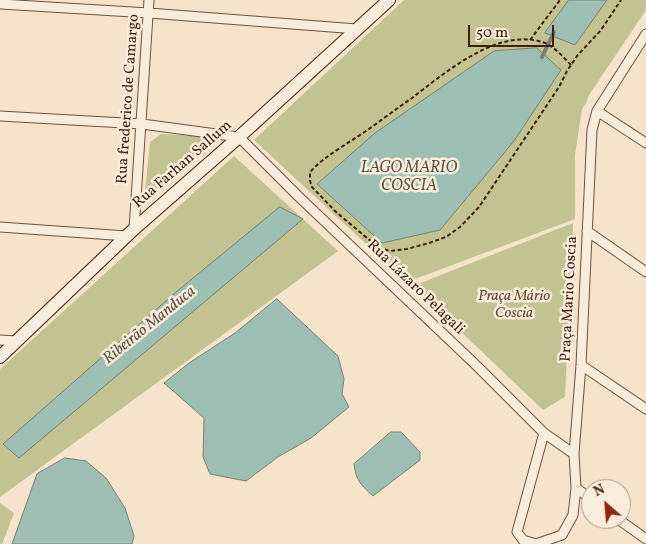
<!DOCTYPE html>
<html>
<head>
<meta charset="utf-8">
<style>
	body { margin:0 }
	#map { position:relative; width:646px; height:544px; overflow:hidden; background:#f5e4cb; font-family:Vollkorn,serif }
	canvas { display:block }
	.north { position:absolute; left:581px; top:479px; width:50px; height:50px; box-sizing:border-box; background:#f8eddd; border:1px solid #ae9b89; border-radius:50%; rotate:333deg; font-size:14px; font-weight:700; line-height:20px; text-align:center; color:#40200c }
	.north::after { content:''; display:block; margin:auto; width:18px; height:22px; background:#8f2418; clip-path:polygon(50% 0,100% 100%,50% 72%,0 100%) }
	.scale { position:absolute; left:468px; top:25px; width:86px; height:22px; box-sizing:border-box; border:2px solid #40200c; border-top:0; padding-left:6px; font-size:15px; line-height:18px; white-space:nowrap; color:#40200c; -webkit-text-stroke:4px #f8eddd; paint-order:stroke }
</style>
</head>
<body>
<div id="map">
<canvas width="646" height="544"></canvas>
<div class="north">N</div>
<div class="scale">50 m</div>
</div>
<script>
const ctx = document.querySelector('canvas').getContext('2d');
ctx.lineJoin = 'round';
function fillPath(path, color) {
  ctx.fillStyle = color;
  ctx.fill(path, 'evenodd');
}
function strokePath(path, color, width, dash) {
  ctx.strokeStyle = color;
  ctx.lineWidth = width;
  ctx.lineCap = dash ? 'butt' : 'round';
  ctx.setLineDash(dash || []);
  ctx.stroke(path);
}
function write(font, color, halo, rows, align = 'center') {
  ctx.font = font + ' Vollkorn,serif';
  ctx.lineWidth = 5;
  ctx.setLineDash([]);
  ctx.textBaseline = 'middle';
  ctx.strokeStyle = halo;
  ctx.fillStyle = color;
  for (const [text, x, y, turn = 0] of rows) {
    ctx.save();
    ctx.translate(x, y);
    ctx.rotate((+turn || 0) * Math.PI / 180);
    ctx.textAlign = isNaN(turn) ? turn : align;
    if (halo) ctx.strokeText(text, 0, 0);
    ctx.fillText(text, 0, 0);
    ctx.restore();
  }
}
fillPath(new Path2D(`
	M404,0h242v10l-57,85 -3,8 -4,6 -7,46v64l-168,63 -153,-142z
	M161,134l39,2 7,16 -38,25 -14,19 -6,2 -4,-6 5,-50z
	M234,156l104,95 -338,246v-128z
	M573,223l-8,174 -22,13 -130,-124z
	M0,503l14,10 -12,31h-2z`), '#c3c292');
const water = new Path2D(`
	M569,0h38l-32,45 -30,-12z
	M537,48l24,22 -47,71 -74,89 -58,13 -65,-59 58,-51 119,-82z
	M280,207l23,12 -284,239 -16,-14 172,-151z
	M277,299l61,57 6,23 -2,15 7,13 -38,31 -33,19 -32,24 -36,-7 -7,-17 1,-39 -40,-35 25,-20 46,-30z
	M391,432h10l19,20v8l-47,36c-12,-11 -17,-15 -19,-32z
	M65,458l21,3 20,17 19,30 9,28 -2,8h-120l25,-70z`);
fillPath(water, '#9dbfb3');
strokePath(water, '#787f70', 1);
strokePath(new Path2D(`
	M542,57l12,-25`), '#787f70', 4);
const minor = new Path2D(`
	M0,4l149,9 208,16
	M597,111l49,32
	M0,116l142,8 97,13 59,59 179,170 67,67 30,21
	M0,227l127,9
	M134,229l15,-229
	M587,231l59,41
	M0,340l17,1
	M581,365l65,44
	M576,488l15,11
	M618,519l28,20
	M536,544l26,-9 11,-20 3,-27 -2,-34 7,-89 11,-235 5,-19 49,-77
	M536,544l-13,-4 -6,-8 27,-99`);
const secondary = new Path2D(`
	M0,357l134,-128 105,-92 150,-137`);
strokePath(minor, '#6d513c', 11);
strokePath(secondary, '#40200c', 14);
strokePath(new Path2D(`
	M530,40l30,-40
	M571,65c-8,-8 -15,-17 -26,-22 -46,-17 -99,29 -133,55 -9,6 -18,13 -28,20 -13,10 -27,19 -41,28 -12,8 -23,15 -33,26v9l2,6 24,25 43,36 11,3 17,-2 22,-6 17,-6 14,-10 19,-20 80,-120 8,-16 10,-15 24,-26 20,-30`), '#40200c', 2, [4, 2.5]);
strokePath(minor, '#f8eddd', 9);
strokePath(secondary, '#f8eddd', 12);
write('15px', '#40200c', '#f8eddd', [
	["Rua frederico de Camargo",129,99,-86],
	["Rua Farhan Sallum",183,165,-41],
	["Rua Lázaro Pelagali",415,288,44],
	["Praça Mario Coscia",570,299,-87]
]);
write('italic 15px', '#61482e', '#f8eddd', [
	["Praça Mário",514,297],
	["Coscia",514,314]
]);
write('italic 16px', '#5c503e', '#f8eddd', [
	["LAGO MARIO",409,169],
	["COSCIA",409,187],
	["Ribeirão Manduca",150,326,-39]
]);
</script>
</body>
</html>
